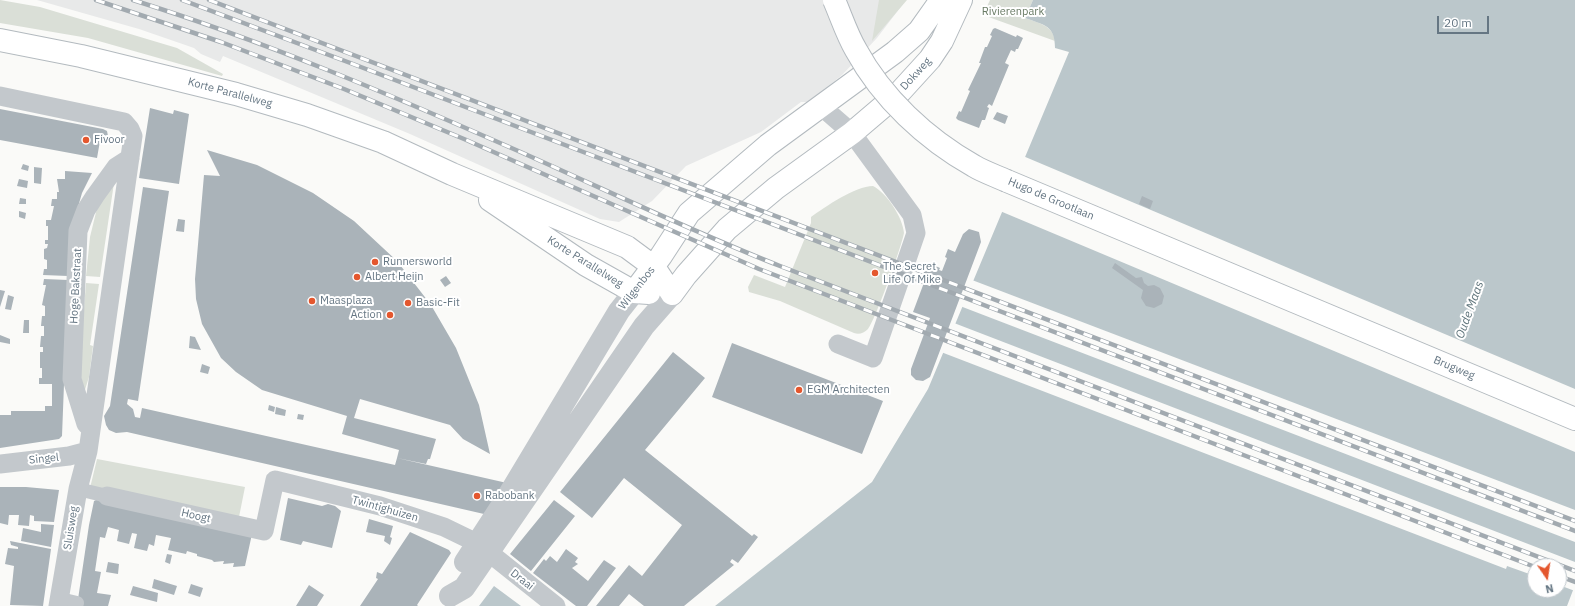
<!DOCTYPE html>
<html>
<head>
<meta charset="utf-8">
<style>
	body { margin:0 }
	#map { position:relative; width:1575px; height:606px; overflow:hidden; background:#fafaf8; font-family:"IBM Plex Sans",sans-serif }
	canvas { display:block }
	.north { position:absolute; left:1527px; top:558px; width:40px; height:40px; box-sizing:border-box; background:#fff; border:1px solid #c1c8cd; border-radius:50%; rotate:167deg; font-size:11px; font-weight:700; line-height:16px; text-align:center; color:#657683 }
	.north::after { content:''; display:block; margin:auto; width:14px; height:18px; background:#e4572e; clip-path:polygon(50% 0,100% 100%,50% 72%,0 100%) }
	.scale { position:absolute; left:1437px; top:16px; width:52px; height:18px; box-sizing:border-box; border:2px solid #657683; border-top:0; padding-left:5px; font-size:12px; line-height:14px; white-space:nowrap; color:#657683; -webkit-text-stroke:3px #fff; paint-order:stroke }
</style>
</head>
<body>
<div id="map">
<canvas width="1575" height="606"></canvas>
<div class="north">N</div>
<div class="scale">20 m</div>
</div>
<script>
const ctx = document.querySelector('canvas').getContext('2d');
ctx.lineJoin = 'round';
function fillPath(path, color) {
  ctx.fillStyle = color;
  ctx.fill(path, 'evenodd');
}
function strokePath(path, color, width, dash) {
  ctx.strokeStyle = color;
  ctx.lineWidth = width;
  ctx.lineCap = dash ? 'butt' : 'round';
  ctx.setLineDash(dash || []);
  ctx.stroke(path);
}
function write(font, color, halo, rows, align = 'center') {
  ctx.font = font + ' "IBM Plex Sans",sans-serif';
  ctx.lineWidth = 4;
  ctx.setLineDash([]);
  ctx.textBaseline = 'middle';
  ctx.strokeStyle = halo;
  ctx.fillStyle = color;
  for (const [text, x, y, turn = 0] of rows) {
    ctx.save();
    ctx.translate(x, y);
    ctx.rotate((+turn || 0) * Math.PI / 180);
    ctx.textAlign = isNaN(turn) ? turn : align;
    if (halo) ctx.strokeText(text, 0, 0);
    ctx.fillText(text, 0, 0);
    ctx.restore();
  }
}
fillPath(new Path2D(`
	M37,0h869l-29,38 -35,37 -33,27h-8l-40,30 -75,34 -34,35 -33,21 -19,-3 -190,-85 -187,-78 -3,6 -19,-8 -7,-6 -55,-19z`), '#e8e9e9');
fillPath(new Path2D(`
	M0,0l40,7 137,41 46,26 -1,2 -134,-38 -88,-15z
	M879,0h28l-35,41z
	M990,0h43l-8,18c13,5 28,7 30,23l-72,-26z
	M114,183l-14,94 -14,-1 4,-39 9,-37z
	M873,186c14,7 30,32 31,47 -2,12 -29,88 -36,96 -4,4 -9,6 -14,4l-74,-32 -31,-9 -1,-5 6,-12 31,12 26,-64v-6c14,-10 44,-31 62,-31z
	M86,283l13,1 -9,61 3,1 -4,31 -7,22 -3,-27z
	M97,459l148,28 -6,30 -149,-29z`), '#dadfd7');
fillPath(new Path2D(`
	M1033,0h542v585l-8,21h-852l157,-124 56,-93 141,-337 -14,-4c0,-23 -11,-23 -30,-30zM1535,566h24v24h-24z
	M494,586l27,20h-42z`), '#bbc7cb');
fillPath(new Path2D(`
	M1023,156l552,233v63l-575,-241z
	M972,280l603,230v32l-615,-236z
	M954,323l621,239v29l-16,-6v-19h-24v10l-28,-10 -1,3 -565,-217z`), '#fafaf8');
fillPath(new Path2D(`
	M995,28l21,9 1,-2 6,3 -5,11h-2l-1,3 -4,-2 -6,13 4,2 -17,41 -3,-2 -2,3 2,1 -4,12h-3l-3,8 -21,-8 -2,-2 3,-7 2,1 9,-21 -2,-1 13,-27h-2l6,-16h2l5,-11 -2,-1 3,-6z
	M150,108l23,6 1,-4 15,4 -10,70 -40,-6z
	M0,109l103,20 4,2 1,5 -2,4 -6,1 -3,17 -97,-18z
	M997,112l11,4 -3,8 -12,-5z
	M207,150l50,15 56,28 41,28 43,40 34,44 25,43 23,57 11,49 -27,-15 -13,-14 -90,-26 -6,19 82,21 -6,20h-2l-2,5 -29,-6 2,-8 -57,-16 5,-18 -85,-26 -26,-18 -15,-14 -19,-34 -6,-25 -1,-20 9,-104 16,1z
	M23,164l6,2 -1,5 -7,-2z
	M34,167l8,1 -1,16 -7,-1z
	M65,171l27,2 -10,20 -12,42 -2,41 -25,-1 1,-6h3v-9l-3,-1v-10l3,-1 1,-4h-3v-4h3v-14h-2v-6h5l3,-14h-3l1,-7h5v-7h2l-2,-13h8z
	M19,179l9,2 -1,7 -10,-2z
	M143,187l26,4 -31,210 -10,-2 -1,5 6,5 2,8 5,1 2,-10 253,57 2,-7 110,25 -23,31 -357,-82 -11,1 -7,-3 -3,-5 -2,-9 6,-10z
	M1142,196l11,5 -3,8 -11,-5z
	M20,198l6,1v5h-7z
	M19,211l7,2 -1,6 -6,-2z
	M178,219l7,1 -1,12 -8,-1z
	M969,229l10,3 2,10 -51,135 -7,4 -7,-1 -5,-5v-6l19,-51 -17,-6 18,-48 9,4 -1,2 3,1 5,-13 -2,-1 3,-8 7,3 8,-18z
	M1115,263l21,15 6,-1 2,6 4,3 6,-1 6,3 4,8 -2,8 -8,4 -8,-2 -5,-8 2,-8 -31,-22z
	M446,276l5,7 -6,4 -5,-7z
	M44,279l24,1 -6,156 -3,3 -59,9v-33h11v-4h34v-5h7v-22h-13v-6h3v-10h-2v-16h3v-5h-3l1,-11h3v-10h-3l1,-10h3v-10l-3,-1 4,-20h-3z
	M0,290l5,1 -5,16z
	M8,295l6,2 -3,13 -6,-1z
	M24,320h5v13h-6z
	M0,335l10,4v5l-10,-2z
	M190,336l5,1 6,13 -12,-2z
	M732,343l151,58 -21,53 -150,-57z
	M673,352l32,26 -60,72 107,86 2,-2 4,3 -20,26 -6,-4 -2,3 4,3 -50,41h-40l-15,-12 -10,12h-23l33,-41 13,11 40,-51 -58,-47 -32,40 -32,-26z
	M202,364l8,3 -2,7 -8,-2z
	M269,405l6,2 -1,5 -6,-2z
	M276,407l10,3 -1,6 -10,-2z
	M298,414l6,1 -1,5 -6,-1z
	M0,487h26l33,3 -5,32 -20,-1v-5l-4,-1 -1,11 -11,-1 1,-10h-10l-1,10 -8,-2z
	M288,498l34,8 6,-2 7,2 6,5 -9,37 -29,-7 -2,4 -21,-5z
	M98,499l154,35 -7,32 -12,1 1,-4 -11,1 1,-3 -10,1 -2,-2 -15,-4v-2l-10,-3 -1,3 -18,-4 3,-12 -15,-3 -2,11 -5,-2 -2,7 -13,-3 3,-14 -5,-1 -3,11 -12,-3 2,-11 -11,-3 -3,11 -5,-1 -5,34 6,1 -4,21 14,2 -3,11h-31l12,-81 5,-24z
	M554,500l21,16 -44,55 -21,-17z
	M369,519l24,7 -3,11 2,1 -2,7 -6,-4 1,-5 -19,-4z
	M41,524l13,1 -3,22 -30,-6 2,-13 18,4z
	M410,532l39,18 2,3 -34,52 1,1h-58l18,-27 -2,-1 1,-6 5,2z
	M10,541l41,8 -8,57 -33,-1 4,-39 -9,-2 3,-16 10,1v-2l-7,-2z
	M566,549l12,9 -3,4 3,2 -6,4 16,13 16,-21 12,8 -29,38h-11l-43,-33 11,-14 2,2 4,-5 7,6z
	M167,554l5,1 -2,9 -5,-2z
	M108,562l11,2 -1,10 -12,-2z
	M154,579l23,7 -3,9 -22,-7z
	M191,584l12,4 -3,9 -12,-4z
	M309,585l15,10 -7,11h-21z
	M133,586l25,7 -1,9 -27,-7z`), '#aab3b9');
const secondary = new Path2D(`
	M0,40l81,16 155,38 71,21 76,27 69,32 175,73 27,20 18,27
	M1007,181l568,238
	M490,200l96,65 48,27 15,1
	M634,292l27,-36 28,-43 79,-68 127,-93 24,-21 22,-31
	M672,294l14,-19 41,-46 49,-41 76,-55 47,-40 31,-34 12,-18 19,-41`);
strokePath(secondary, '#b3babf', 24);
strokePath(new Path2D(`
	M78,489l29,7
	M60,599l17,4`), '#c3c8cc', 14);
strokePath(new Path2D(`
	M0,96l124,26 6,7 3,7 -45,315 -10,38 -20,117
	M822,107l30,26 60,82 4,18 -43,125 -35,-14
	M91,428l-5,-4 -14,-45 6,-148 8,-21 9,-14 21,-29 14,-9
	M0,464l69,-8 19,-5
	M107,496l157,35 11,-51 105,26 64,21 33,16 79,63`), '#c3c8cc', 19);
strokePath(new Path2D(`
	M465,562l43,-66 111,-185 15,-19
	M450,596l14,-8 180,-262 28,-32`), '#c3c8cc', 22);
strokePath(secondary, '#fff', 22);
const rail = new Path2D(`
	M96,0l125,42 123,47 120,50 295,130 776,298
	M133,0c131,41 258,95 383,150 88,39 175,81 264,116l795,305
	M182,0l171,64 1222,467
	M209,0l1366,521
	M1559,576l16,6`);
strokePath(rail, '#a2aab0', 4.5);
strokePath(rail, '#fff', 3, [9]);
const secondaryBridge = new Path2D(`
	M834,0c7,16 13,35 22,50 26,48 70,89 118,116 10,6 22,10 33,15`);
strokePath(secondaryBridge, '#b3babf', 24, []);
strokePath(secondaryBridge, '#fff', 22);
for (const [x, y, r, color] of [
	[86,140,4,"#e4572e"],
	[375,262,4,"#e4572e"],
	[875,273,4,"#e4572e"],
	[357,277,4,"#e4572e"],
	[312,301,4,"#e4572e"],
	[408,303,4,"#e4572e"],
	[390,315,4,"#e4572e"],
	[799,390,4,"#e4572e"],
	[477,496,4,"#e4572e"]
]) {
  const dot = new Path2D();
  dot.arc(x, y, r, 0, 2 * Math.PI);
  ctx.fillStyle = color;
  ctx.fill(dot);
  strokePath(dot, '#fff', 1.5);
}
write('11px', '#687a64', '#fff', [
	["Rivierenpark",1013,12]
]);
write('11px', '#657683', '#fff', [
	["Dokweg",916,74,-48],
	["Korte Parallelweg",230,93,15],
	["Hugo de Grootlaan",1051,199,23],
	["Korte Parallelweg",585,262,32],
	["Hoge Bakstraat",76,286,-87],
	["Wilgenbos",637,288,-52],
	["Brugweg",1454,368,23],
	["Singel",44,459,-6],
	["Twintighuizen",385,509,16],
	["Hoogt",196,516,13],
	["Sluisweg",71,528,-81],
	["Draai",522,580,38]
]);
write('11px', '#657683', '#fff', [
	["Fivoor",94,140],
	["Runnersworld",383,262],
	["The Secret",883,267],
	["Life Of Mike",883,280],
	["Albert Heijn",365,277],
	["Maasplaza",320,301],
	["Basic-Fit",416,303],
	["Action",382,315,"right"],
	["EGM Architecten",807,390],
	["Rabobank",485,496]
], 'left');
write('italic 12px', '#60757c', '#fff', [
	["Oude Maas",1470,310,-70]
]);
</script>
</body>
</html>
